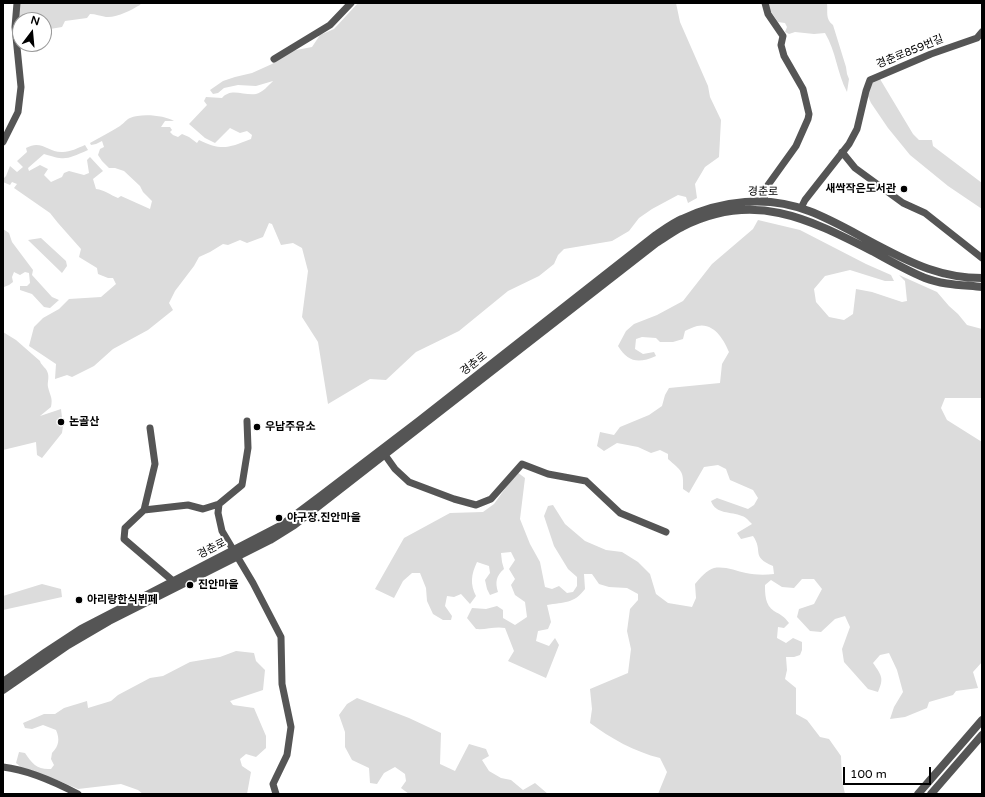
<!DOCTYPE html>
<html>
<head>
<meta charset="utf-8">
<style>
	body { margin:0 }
	#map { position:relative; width:985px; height:797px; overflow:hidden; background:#fff; font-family:"Varela Round",sans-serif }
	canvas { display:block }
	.frame { position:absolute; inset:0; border:4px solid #000; pointer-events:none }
	.north { position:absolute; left:12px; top:12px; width:40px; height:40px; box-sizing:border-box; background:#fff; border:1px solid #999; border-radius:50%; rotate:16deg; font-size:11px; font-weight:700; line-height:16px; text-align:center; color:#000 }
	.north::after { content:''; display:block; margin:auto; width:14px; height:18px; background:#000; clip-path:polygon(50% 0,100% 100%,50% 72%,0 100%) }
	.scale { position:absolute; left:843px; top:767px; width:88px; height:18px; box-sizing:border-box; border:2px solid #000; border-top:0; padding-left:5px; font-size:12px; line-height:14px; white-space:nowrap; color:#000; -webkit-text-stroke:3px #fff; paint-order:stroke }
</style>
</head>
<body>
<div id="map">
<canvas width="985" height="797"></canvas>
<div class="frame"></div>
<div class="north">N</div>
<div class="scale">100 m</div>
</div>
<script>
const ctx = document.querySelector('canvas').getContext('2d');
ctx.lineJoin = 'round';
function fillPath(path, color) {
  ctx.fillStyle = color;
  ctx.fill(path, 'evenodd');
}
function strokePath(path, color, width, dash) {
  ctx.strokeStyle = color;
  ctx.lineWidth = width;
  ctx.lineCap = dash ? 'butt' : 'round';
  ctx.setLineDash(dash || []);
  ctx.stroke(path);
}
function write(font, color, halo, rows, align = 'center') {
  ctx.font = font + ' "Varela Round","Noto Sans KR",sans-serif';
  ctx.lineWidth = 4;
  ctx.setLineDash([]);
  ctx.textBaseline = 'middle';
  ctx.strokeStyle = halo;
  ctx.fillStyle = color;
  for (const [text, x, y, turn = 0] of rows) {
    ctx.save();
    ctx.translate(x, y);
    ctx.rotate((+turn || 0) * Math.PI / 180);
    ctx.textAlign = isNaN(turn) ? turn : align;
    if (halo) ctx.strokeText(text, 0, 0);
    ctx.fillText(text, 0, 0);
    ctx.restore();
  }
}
fillPath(new Path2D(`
	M20,3h121l-1,2c-9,5 -23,13 -34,12 -6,-1 -10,-3 -16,-3l-3,4 -22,3 -3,6 -18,3v-10h-24v5l-2,-2z
	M358,3h318l4,19 28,64 2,11 11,23 -2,37 -14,10 -10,17 2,14 -9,5 -2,-6 -8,-2 -26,14 -13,9 -10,13 -17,10 -48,8 -6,6 -4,9 -15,12 -31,15 -49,40 -43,21 -30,28 -16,-1 -42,25 -10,-62 -16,-25 6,-46 -6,-23 -9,-5 -12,2 -9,-21 -3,-1 -6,14 -16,6 -7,-3 -12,5 -5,-1 -13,8 -11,5 -5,9 -19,25 -6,12 4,7 -25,20 -35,19 -19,17 -22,11 -5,-2 -12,4 1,-15 -27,-18 5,-19 9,-9 16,-9 10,-10 32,-2 15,-13 -3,-6h-5l-10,-4 -1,-6 -18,-11 2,-8 -23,-26 -8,-10 -36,-25 3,-4 -5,-2 -2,3 -7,-3v-3l3,-3 4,-10 7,6 6,-5 -6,-6 10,-9 -1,-4c16,-9 22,5 37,4 7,0 15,-4 22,-7l3,5c-21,9 -22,11 -44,4l-16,14 1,3 11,-6 8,4 -4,6 7,7 11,-5 2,-4 5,-2 15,4 5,-2 -2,-13 3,-3 13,14 -10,8 3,10c9,1 14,6 22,9l3,-2 29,13 2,-8 -9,-9 -3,-6 -16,-15 -9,-3h-6l-7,-7 -4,-6 2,-6 4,-2 -2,-6 -6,3 -5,1 -1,-2c10,-6 21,-11 30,-17 4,-3 7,-7 10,-8 10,-5 35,-3 44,3h-9l-4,6h9l2,3 -2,2 3,3 5,2 4,-3 7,3 8,6 2,-3c23,11 29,8 52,-1l1,-4 -5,-4 -7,2 -10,-5 -15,15 -10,-5 -16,-14 18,-19 -3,-4 2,-4 16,1c9,-11 22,-2 34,-4 6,-1 13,-9 17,-13l-17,5 -18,-1 -14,3 -6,5 -5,1 -3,-4 13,-9 12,-4 17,-4 20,-9 19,-13 21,-4 8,-12 14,-6z
	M768,3h59c1,9 -2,16 6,22l13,42 1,7 2,5 -2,13c-10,-19 -11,-41 -22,-59l-11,1 -19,-2 -6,2 -4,-2 2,-5 -2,-4 -7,-1 -8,-12z
	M880,79l33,55 6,6h13l1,6 49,37v26l-34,-23 -38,-31 -22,-27 -17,-25 -4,-9 5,-11z
	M758,220l42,10 66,34 25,11 3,6h-9l-35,-11 -25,6 -11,13 2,13 13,15 15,3 9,-6 3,-25 16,3 30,10 5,-1 -2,-20 -6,-6 38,17 12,14 9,8 9,11 15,4v69h-37l-4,10 6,12 35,22v220l-9,10 5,16 -22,3 -3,4 -24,7 -2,6 -22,9 -15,2 4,-12 9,-15 -6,-22 -8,-17 -9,2 -7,8c9,13 11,15 5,29l-10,-3 -24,-27 -2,-13 8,-22 -5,-11 -10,3 -14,13 -11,-1 -13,-14 2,-8 15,-5 8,-15 -8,-10h-12l-8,9 -12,-1 -11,-7 -6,5c0,9 0,20 9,26 7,4 10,5 15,12l-5,5 -6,-1 -1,11 9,5 7,-5 9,4v8l-2,5 -6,2h-8l1,13 -2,9 11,9v26l11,6 13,17 9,2 12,17 1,24 3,14h-187l9,-22 -7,-14c-25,-6 -50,-20 -70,-35l2,-14 -2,-20 38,-16 3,-24 -4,-18 3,-22 8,-9v-6l-11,-6 -18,-1 -10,-3 -7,-10h-8l1,15c-11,15 -21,13 -38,16l4,17 -3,7 -10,2 -2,10 13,5 6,-8 4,7 -13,33 -38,-17 6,-10 -9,-23c-10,-2 -19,2 -29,1l-9,-11 5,-10 14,1 11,-3 6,4v8l12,7 12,-8 -2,-15 -10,-7 -4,-10 4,-6 -6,-10 6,-9 -4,-8 -10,1 1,9 2,7c-8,7 -9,13 -6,23l-8,3 -3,-6 -2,-9 5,-7 -1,-7 -12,-4c-6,13 -7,22 -1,34l-6,8 -9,-10 -7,3 -7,-1 -2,10 7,10 -1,4h-8l-10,-6 -6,-13 -1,-13 -6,-15h-8l-9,8 -9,17 -19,-9 29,-51 46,-25 33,-1 11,-8 23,-32 8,6 -5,41 10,25 10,18 5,25 7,2 7,-3 8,7 6,-1 4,-6v-9l-9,-8 -14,-23 -10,-30 4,-10 5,-1 12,19 20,17 21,9 16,2 16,10 12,12 6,20 12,9 24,4 4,-9 -1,-14c5,-6 12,-14 19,-16 11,-2 22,3 32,5 9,2 19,2 28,1l-1,-8c-23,-10 -9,-14 -20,-30l-12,3 -4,-6 15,-9c-3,-3 -6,-7 -10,-8 -11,-5 -26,-1 -31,-15l6,-3 31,11 6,-4 4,-7 -5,-8 -23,-10 -4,-11 -8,-4 -14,2 -15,26 -6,-4c1,-19 -2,-18 -15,-30v-5l-8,-4 -9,3 -13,-6 -21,-4 -13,8 -7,-5 3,-14 14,3 6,-8 29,-12 13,-9 3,-11 4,-7 51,-5 2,-19 7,-12c-5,-12 -15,-30 -32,-26 -4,1 -8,3 -12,5l-2,8 -10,3h-13l-4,-4 -14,-1 -6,2 -1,10 8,5 11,-2 2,4c-18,8 -28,6 -38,-10l8,-15 8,-7 23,-9 26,-14 29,-37 41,-35z
	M3,229l6,4 3,9 21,28 -1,5 20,22 7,3 -9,8 -6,-1 -12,-13 -12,-4v-4h7l3,-3 -1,-10 -4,-1 -5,3 -6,-3 -2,5 1,5 -4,3 -5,2 -1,4z
	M41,238l25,23 1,5 -5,7 -34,-33z
	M3,332l13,8 24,21c1,4 5,6 7,10 3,6 0,11 1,16 2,9 5,10 3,20l-11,9 21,-7 2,17 -1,7 -20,25 -5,-3 -1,-13 -33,8z
	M42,584l19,5 1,8 -59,13v-14z
	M236,651l18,2 2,8 9,9 -2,20 -33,11 3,4 21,3 12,28v12l-10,9 -10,-3 -6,5 2,7 9,6 -4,22h-104l-5,-4 -17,-6 -43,5 -21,-9 -35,-12 -6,-5 3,-11 6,1c7,11 13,17 26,16l3,-4 -3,-6 1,-6c7,-7 8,-14 4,-23l-13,-5 -11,4 -7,-1 -2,-5 21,-9h11l9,-6 23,-7 1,7 23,-7 7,-6 32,-17 13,-2 27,-14 30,-5z
	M357,698l52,20 32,15 -1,31 15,7 14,-27 17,5 3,7 -7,4 7,11 12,7 10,2 12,10 12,-7 13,11h-139l-8,-6 5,-7 -1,-7 -10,-7 -11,6 -7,11 -7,-1 -1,-15 -17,-8 -7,-13v-15l-6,-17 8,-11z`), '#dcdcdc');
strokePath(new Path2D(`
	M274,59l56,-34 21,-22
	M3,142l15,-30 3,-25 -6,-60 2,-24
	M842,152l13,16 48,35 22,10 57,45
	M763,201l5,-16 28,-39 12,-27 1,-5 -6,-25 -19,-33 -3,-11 2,-9 -15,-22 -3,-11
	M801,208l4,-8 44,-56 8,-15 9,-38 4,-11 61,-26 46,-16 5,-6
	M247,421l1,27 -6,37 -23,19 -1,9 4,18 31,52 28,54 1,47 9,43 -4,28 -14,29 3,10
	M150,428l5,36 -11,46 -19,18 -1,11 49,42
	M385,455l10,14 14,13 45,17 22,6 15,-6 31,-35 26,10 38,7 34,32 46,19
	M144,510l44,-5 15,4 16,-5
	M3,767c26,3 52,15 75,27`), '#555', 7);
strokePath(new Path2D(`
	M3,682l43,-30 35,-23 201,-104 40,-30 97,-74 237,-186c9,-6 17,-12 26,-16 40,-19 86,-24 127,-8 24,9 47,23 70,35 34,18 63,32 103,32
	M3,690l65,-45 41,-24 161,-81 24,-15 362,-282c9,-5 17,-12 26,-16 72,-37 127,-8 192,25 16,9 34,19 51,26 18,7 38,7 57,9
	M918,794l64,-74
	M931,794l51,-59`), '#555', 8);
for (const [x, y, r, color] of [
	[904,189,4,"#000"],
	[61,422,4,"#000"],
	[257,427,4,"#000"],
	[279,518,4,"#000"],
	[190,585,4,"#000"],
	[79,600,4,"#000"]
]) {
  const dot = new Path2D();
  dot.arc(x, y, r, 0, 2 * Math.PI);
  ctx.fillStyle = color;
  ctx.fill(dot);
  strokePath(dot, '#fff', 1.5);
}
write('11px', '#000', '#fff', [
	["경춘로859번길",910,52,-22],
	["경춘로",763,192,1],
	["경춘로",474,364,-38],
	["경춘로",212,549,-27]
]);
write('bold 11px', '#000', '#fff', [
	["새싹작은도서관",896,189,"right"],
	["논골산",69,422],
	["우남주유소",265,427],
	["야구장.진안마을",287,518],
	["진안마을",198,585],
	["아리랑한식뷔페",87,600]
], 'left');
</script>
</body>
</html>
